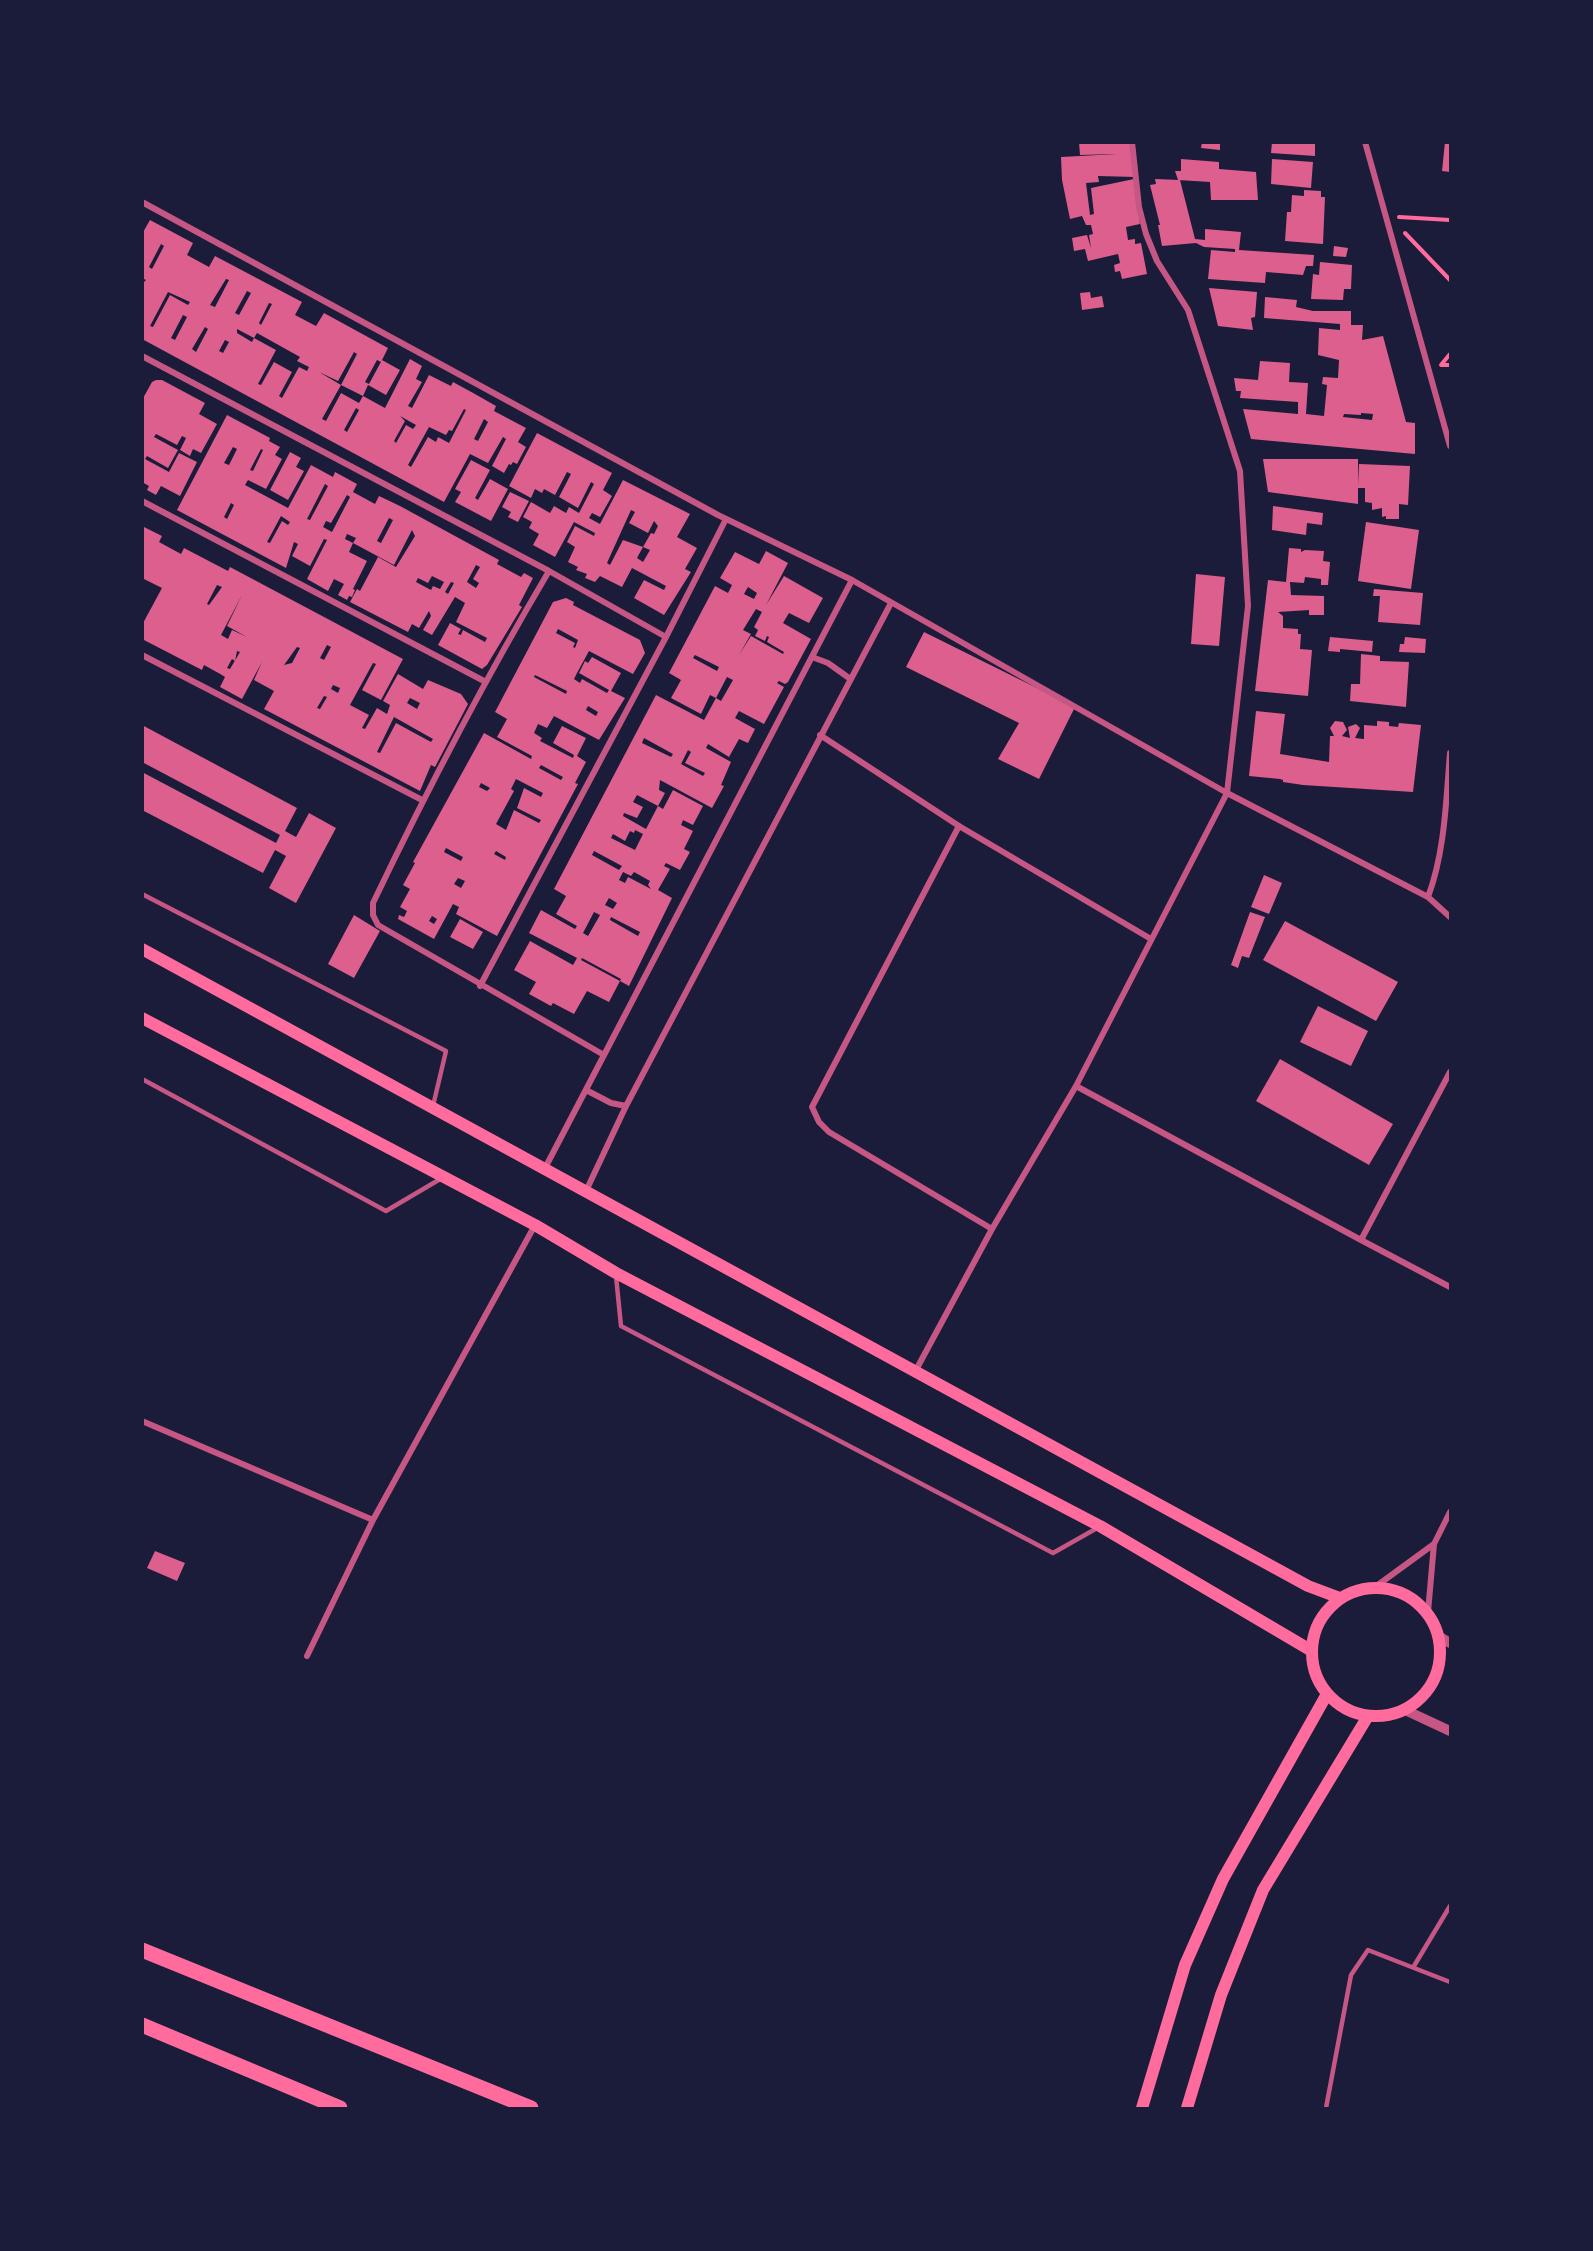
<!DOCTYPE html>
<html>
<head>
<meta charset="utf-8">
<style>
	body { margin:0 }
	#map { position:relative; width:1593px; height:2251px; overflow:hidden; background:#1b1b3a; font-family:"PT Serif",serif }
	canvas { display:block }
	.frame { position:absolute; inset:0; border:144px solid #1b1b3a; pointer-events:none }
</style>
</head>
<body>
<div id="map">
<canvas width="1593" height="2251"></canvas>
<div class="frame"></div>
</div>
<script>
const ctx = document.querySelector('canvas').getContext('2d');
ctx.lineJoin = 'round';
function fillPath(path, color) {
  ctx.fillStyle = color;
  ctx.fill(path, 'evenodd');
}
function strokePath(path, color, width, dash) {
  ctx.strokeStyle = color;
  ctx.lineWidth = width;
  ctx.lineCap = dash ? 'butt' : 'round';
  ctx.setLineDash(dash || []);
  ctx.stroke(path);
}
fillPath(new Path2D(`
	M1079,142h53l3,35 -37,-1 1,6 -13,1 4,32 4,-1 -3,-26 43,-9 6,45 -14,3 2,13 7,-1v5l6,-1 6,31 -25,5 -2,-8 -5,1 -1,-7 6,-2 -2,-9 -30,7 -3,-12 -11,2 -2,-13 15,-3 4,13 -2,-13 4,-1 -2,-9h-5l-4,-9 -12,3 -8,-39 -1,-23 56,-3 -37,1z
	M1202,142h18v8l-19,-2z
	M1272,142h43v14l-44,-3z
	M1445,142h5v30l-8,-1z
	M1181,159l38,3v7l37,3 2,28h-47l-1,-18 -32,-2 -3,-9h6z
	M1272,159l41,3 -2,26 -40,-4z
	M1155,179l25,1 15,59 10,1v-11l36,3 -2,18 75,5 -1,11h-7l-3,9 -37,-3 -1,11 -57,-4 3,-29 24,2v-3l-31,-2 -8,-4 -34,3 -4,-21h2l-10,-40 6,-1z
	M1304,190l17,1v6h4l-2,47 -38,-3 2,-29h4l1,-17 12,1z
	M150,220l43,23 -6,12 22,12 6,-11 87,46 -7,13 21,11 8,-13 64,35 -7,14 -4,-2 -12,22 4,2 13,-24 18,10 -14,25 -18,-10 -5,11 -22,-11 16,-31 -3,-2 -16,29 -19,-9 22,13 -19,34 4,2 15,-28 18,10 4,-7 22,12 25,-49 12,7 -6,13 6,3 -14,24 4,2 17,-33 22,11 2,-4 22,12 21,12 -2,5 32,17 -8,14 8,5 -9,17 -4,-2 -2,3 -2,-1 -5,9 -12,-7 14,-27 -3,-2 -15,26 -18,-9 -26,48 -302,-163v-55l4,-4 -4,-2v-44zM161,244l3,2 -12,23 -3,-2zM226,279l3,1 -14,27 -5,-2zM247,291l4,2 -12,22 -4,-2zM168,292l22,10 -2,3 -18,-10 -17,32 -3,-1zM269,303l3,1 -11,21 -2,-2zM183,315l4,2 -12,23 -4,-2zM205,327l3,2 -12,23 -4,-3zM237,329l17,9 -2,4 -15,-9zM257,333l43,24 -3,4 12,6 -2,4 -8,-4 -17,31 -3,-2 13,-24 -18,-10 -13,23 -3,-1 18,-34 -22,-12zM225,340l4,2 -6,11 -4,-2zM356,408l3,2 -12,22 -3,-2zM464,409l2,1 -17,33 -11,-6 -2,5 -8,-5 -17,30 -3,-2 21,-38 17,8 3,-5 3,1zM400,416l16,9 -3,4 -7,-4 -10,18 -2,-2 11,-20zM484,419l4,3 -10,19 -4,-2z
	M1334,246l14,2 -2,9 -13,-1z
	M1320,262l32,3 -1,24h-7l-1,11 -32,-1 2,-25 6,1z
	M1209,288l48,4 -2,25 -4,1 2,12 -35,-4z
	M1090,292l1,6 11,-2 2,11 -22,3 -2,-17z
	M1265,297l32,3 -1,7 17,4h38v14h12l-1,15 21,-4 23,86 9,1v31l-164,-15 -8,-30 55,5v-12l-58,-4 1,-7h-5l-2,-13 24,2 2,-19 30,2 -1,19 19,1 -2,31 18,2 3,-31 -5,-1 1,-7 15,1 1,-18 -21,-5 1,-27 21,2v-6l-76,-6zM1361,413l12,1 -1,6 -29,-3 1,-3 17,1z
	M156,380h6l43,23 -6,11 18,10 -16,29 -8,-4 -3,7 -10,-6 6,-12 -4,-2 -5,9 -21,-11 -2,3 24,13 -10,18 -21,-12 -2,3 24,13 10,-19 18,9 -17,34 -19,-10 -5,9 -9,-5 2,-4 -7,-4v-82l10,-18z
	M227,415l43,23 -1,3 11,6 -5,8 7,4 -16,30 -18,-9 -3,5 43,23 23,-43 22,12 2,-5 22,12 -4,8 22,12 4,-8 21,10 99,54 -2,4 24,13 3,-4 9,5 -14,27 3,2 -35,58 -5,4 -44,-24 12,-22 11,6 -3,5 3,1 2,-5 22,12 2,-4 -31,-16 9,-19 -10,-6 -23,38 -9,-5 8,-14 -2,-5 -10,17 -7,-4 -4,8 -58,-30 7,-13 3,2 18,-34 18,10 19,-31 -3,-6 -18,35 -41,-22 3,-5 -9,-4 -2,5 8,4 -4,9 18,9 -14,28 2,1 -3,7 -3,-1 -2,4 -9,-5 6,-11 -10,-5 -6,12 -21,-12 20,-39 -3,-1 -14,27 -18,-10 6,-12 -4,-2 -8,26 -109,-58zM233,447l4,2 -8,16 -5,-2zM261,449l2,1 -10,21 -3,-1zM325,484l3,2 -18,34 -3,-1zM347,495l3,2 -18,35 -9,-5 3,-6 5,2zM231,503l3,2 -7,14 -3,-2zM281,516l9,6 -2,3 -6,-4 -12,22 -3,-1zM389,518l4,2 -12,23 -4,-2zM476,565l4,2 -7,12 6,4 -3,5 -9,-6zM432,576l12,6 -4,7 -7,-3 -2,4 -15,-8 2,-4 10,5zM451,582l3,1 -6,11 -3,-2z
	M537,433l75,40 -9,17 9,6 -12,21 -8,-4 -3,5 11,6 23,-44 67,34 -13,23 20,11 -12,21 6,3 -27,43 -30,-17 10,-18 20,10 2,-4 -34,-18 -10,19 -22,-11 -5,6 -10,-4 2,-4 -11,-4 2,-3 -10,-5 7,-15 -8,-5 8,-16 19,10 1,-3 -21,-11 -19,35 -22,-12 6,-11 -10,-6 3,-6 -9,-5 8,-15 19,11 4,-7 12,7 3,-6 10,6 15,-29 -3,-2 -13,26 -19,-11 12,-23 -4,-2 -12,23 -11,-6 -2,4 -7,-4 -4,9 -22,-12zM631,510l4,2 -6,11 19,10 6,-12 4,5 -4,8 -3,-1 -8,14 -20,-7 -13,25 -3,-2zM643,547l7,3 -7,12 -6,-4z
	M290,452l11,6 -5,9 8,4 -16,29 -18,-10z
	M1263,459h95v26l1,-21 51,2 -2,39 -9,-1v15h-13v-3l-4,1v-9l-10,2v-7l-7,-1v-14h-7v16l-90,-12z
	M471,460l19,10 -15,28 3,2 12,-21 18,10 -17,32 -36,-19 6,-10 -6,-3z
	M510,492l19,9 -11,21 -10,-5 3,-5 -9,-5z
	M1273,506l50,7 -1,12 -15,-2 -1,12 -34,-5z
	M1366,522l53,8 -8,59 -53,-8z
	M142,526l20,10 -3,6 22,12 3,-6 44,23 2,-4 173,92 -22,41 -19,-10 14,-26 -3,-1 -23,42 19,10 -7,13 3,1 12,-21 10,6 3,-9 -7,-4 15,-27 25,15 5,-9 33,14 7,10 -33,63 -4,-2 -11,26 -156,-82 10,-18 -20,-11 8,-18 -20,37 -22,-12 5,-10 -3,-2 -18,-10 -2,5 -60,-31v-14l20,-37 -20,-10zM217,585l5,2 -13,18 -2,-1zM242,595l-15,31 20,11 -15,-7 -4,9 -7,-4zM327,645l4,2 -7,13 -4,-2zM297,647l3,1 -8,15 -8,2zM237,651l3,1 -10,17 -3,-1 5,-9 3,2zM333,685l7,3 -2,5 -7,-4zM324,696l3,1 -7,12 -3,-1zM410,698l10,5 -3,6 -10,-6zM394,717l39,22 -2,3 -35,-19 -16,30 -3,-1z
	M1289,548l12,1v3l4,-2 19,1 -1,10 7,1 -2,23h-7v-6l-16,-2 -1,6 -14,-1 1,13 33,1v19h-15v-5l-31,2 5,4v12l15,1v5h3l-1,15 12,1 -4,46 -53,-5 13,-111 18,2z
	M766,551l22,12 -22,42 18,-29 39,22 -14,25 -20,-10 -6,10 28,16 -23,43 -3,2 -6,-3 -2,2 7,4 -20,37 -25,-13 -4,7 20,11 -7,14 -9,-4 -10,18 -21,-13 -2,4 25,14 -10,23 3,1 -12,22 -52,-28 -1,10 6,3 -7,13 -21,-11 -4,7 10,5 -6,11 -13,-5 -1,3 23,13 12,-23 5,3 10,-19 30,16 -10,19 -10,-5 -2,5 12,6 -9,18 6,3 -10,18 -14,-7 -2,3 6,3 -12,21 14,8 -43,88 -9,-5 -11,21 -22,-11 -13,23 -21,-11 -2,3 -22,-12 7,-12 -22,-12 16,-29 43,24 4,-7 -48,-25 12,-23 34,19 2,-3 -21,-12 10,-18 -12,-7 102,-194 48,25 12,-22 5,3 12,-21 -6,-3 -11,21 -6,-3 -9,19 -30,-16 10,-18 -12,-7 46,-87 13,7 4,-8 -12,-7 15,-26 24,12zM748,587l9,6 -3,6 -10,-5zM756,609l6,3 -8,15 4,3 -3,6 10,5 2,-5 2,1 -2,5 17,10 -1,2 -32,-18 -12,19 12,-21 -8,-4zM695,655l24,12 -2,4 -24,-13zM644,738l29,16 -2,3 -29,-14zM688,750l3,2 -6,11 20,10 -2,3 -22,-12zM635,830l8,4 -8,16 -24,-12 2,-4 12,7 5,-10 4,2zM594,851l28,15 -3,4 -27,-15zM623,872l8,4 3,-4 16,9 -2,4 3,4 -23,-12 -3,6 -6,-3zM609,898l8,5 -4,6 -8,-4zM594,912l6,3 -12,21 -5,-3zM611,917l29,15 -2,4 -28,-16zM582,958l39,21 -1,2 -39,-21z
	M1196,574l29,3 -6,69 -28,-2z
	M1374,589l49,4 -3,32 -42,-3 2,-26h-7z
	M566,598l8,4 -1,3 67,35 5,13 -12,21 -44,-23 -12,22 -3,6 6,4 2,-4 25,14 2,-3 -30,-17 6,-12 3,2 4,-6 29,16 -10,18 14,7 -26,42 -45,-24 -7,12 -9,-4 -4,9 8,5 -2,3 33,17 1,-3 -21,-12 9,-17 24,12 -9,18 9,6 -11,21 3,1 -81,152 -41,-22 3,-7 -6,-3 -19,35 -36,-20 1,-4 5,2 3,-6 -7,-4 10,-18 -7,-4 12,-22 -2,-1 71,-129 47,26 1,-3 -35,-19 10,-18 -12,-7 58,-110zM558,629l20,11 -3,8 -2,-1 2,-4 -19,-10zM535,675l32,16 -1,3 -32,-17zM588,706l10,6 -2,4 -10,-6zM541,765l22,12 -2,3 -22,-12zM516,779l27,14 -2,4 -17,-9 -7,20 24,12 -2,3 -25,-13 -8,20 -10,-6 18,-33 -3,-2zM481,783l9,5 -3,3 -8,-4zM446,848l17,9 -2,4 -17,-9zM496,851l10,6 -1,3 -11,-6zM458,878l7,3 -4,7 -7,-4zM432,916l5,3 -3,5 -5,-3z
	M924,632l151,75 -36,72 -41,-20 21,-36 -113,-56z
	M1330,637l43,4 -1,11 -32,-3v3l-12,-1z
	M1405,637l21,2 -1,14 -26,-1 1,-8h4z
	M1361,654l19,2v5l29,1 -3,45 -56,-6 1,-17h9z
	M1256,711l29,3 -5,40 49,8 1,-26h4l-4,-8 5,-7 8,1 4,8 -5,6 8,2 -2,-11 8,-3 4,4 -5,10 9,1v-14l13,1v-5l12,1v4l9,1 1,-4 22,2 -8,67 -110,-7 -20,-3v-2l-3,-1 -31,-3z
	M142,725l155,83 -12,23 11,6 13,-24 27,15 -40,75 -27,-15 17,-32 -11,-6 -12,23 -121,-63v-38l134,71 4,-8 -138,-73z
	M1264,875l18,8 -13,31 -18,-7z
	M1250,912l15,5 -16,41 -7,-2 -4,12 -7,-3z
	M354,915l26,16 -26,47 -26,-14z
	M460,919l23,13 -10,17 -23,-12z
	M1285,921l113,61 -22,39 -113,-61z
	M1318,1006l50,25 -17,35 -51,-24z
	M1280,1059l113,65 -24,41 -113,-64z
	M155,1551l30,12 -8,18 -30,-13z`), '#dd5f8e');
strokePath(new Path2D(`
	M1399,217l51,3
	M1405,233l45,47
	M1450,354l-9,11h9`), '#ff6b9d', 4);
strokePath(new Path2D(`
	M142,894l304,157 -13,55
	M142,1079l244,132 56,-33
	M616,1276l5,50 432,227 46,-26
	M1414,1966l36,-60
	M1326,2108l25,-133 17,-25 82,32`), '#c65784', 4.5);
strokePath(new Path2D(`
	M1365,142l85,304
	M142,202l576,313 134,65 375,213 201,104 22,20
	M142,356l407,215 117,66
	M142,501l342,180
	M549,571c-65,110 -121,217 -176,332v12l5,10 226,130
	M142,655l280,145
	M812,657l16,6 21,15
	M820,735l139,91 192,113
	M959,826l-147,281 7,15 10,10 163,97
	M1428,897c17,-45 18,-97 22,-144
	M480,986l186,-349 60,-118
	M1076,1086l285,154 89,-168
	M586,1090l25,13 15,3
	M544,1170l308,-590
	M586,1191l40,-85 265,-503
	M1361,1240l89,47
	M916,1370l76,-141 84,-143 151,-293 21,-187 -8,-135 -52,-161 -31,-49 -11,-27 -7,-27 -7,-65
	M142,1421l231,99
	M1434,1544l16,-32
	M1375,1587l59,-43 -6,68
	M307,1656l66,-136 162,-295`), '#c65784', 6);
strokePath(new Path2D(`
	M1440,1637l10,6
	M1405,1710l45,21`), '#c65784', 10);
strokePath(new Path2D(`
	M142,949c388,214 778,423 1166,637l32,12
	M142,1018l393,207 81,48 484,253 212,125
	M1312 1652a64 64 0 1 1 128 0a64 64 0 1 1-128 0Z
	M1142,2108l43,-143 38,-86 104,-185
	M1187,2108l34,-113 42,-105 105,-174`), '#ff6b9d', 12);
strokePath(new Path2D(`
	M142,1950l389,158
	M142,2025l198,83`), '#ff6b9d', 15);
</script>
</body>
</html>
